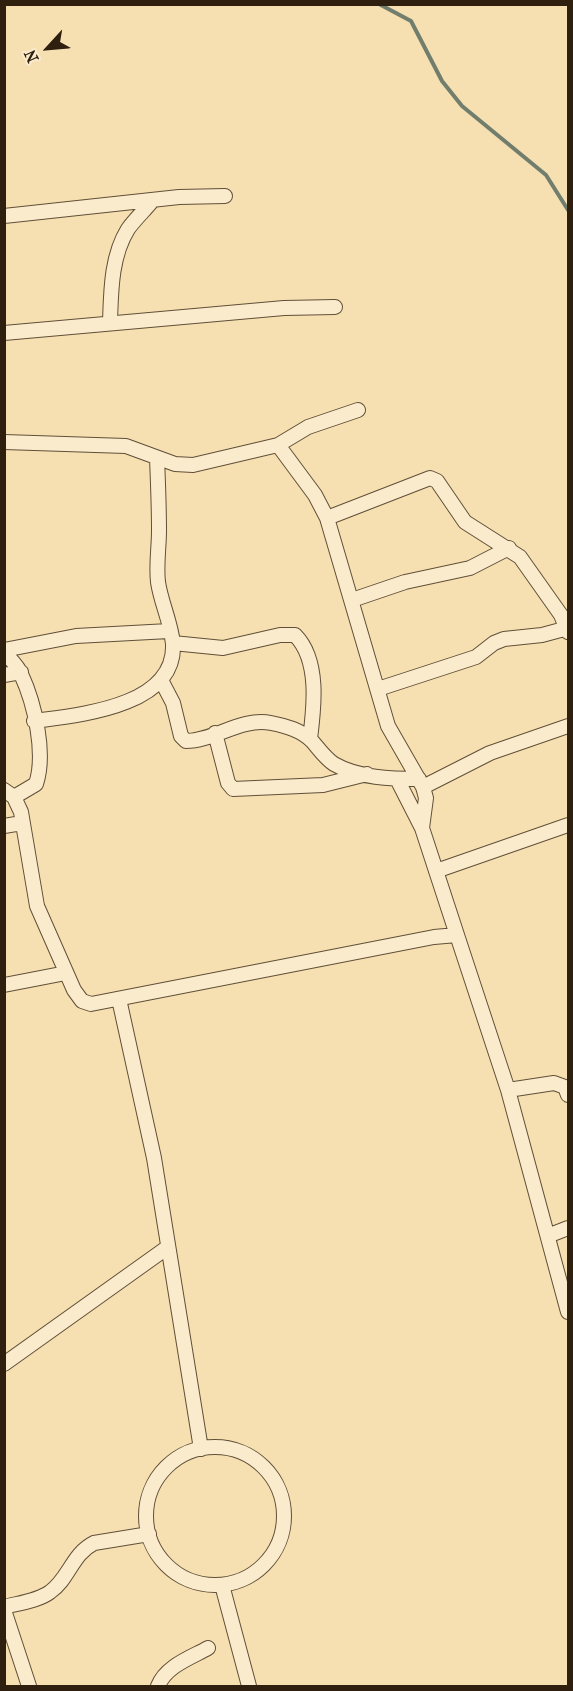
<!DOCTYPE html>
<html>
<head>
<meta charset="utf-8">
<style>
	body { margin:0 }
	#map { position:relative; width:573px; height:1691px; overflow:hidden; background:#f6e0b1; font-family:"IM FELL French Canon",serif }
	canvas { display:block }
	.frame { position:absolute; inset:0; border:6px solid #2f1f0f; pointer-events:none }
	.north { position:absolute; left:18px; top:18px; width:60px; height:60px; -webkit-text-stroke:4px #f9ebcc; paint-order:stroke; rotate:244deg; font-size:16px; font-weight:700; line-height:24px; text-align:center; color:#2f1f0f }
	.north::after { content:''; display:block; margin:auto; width:21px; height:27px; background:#2f1f0f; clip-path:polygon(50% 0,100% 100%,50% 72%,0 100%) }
</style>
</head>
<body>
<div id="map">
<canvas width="573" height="1691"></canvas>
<div class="frame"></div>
<div class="north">N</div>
</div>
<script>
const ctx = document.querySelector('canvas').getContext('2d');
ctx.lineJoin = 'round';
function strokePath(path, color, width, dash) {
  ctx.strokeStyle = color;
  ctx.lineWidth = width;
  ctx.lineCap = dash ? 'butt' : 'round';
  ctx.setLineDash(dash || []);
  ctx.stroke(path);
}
strokePath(new Path2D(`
	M379,4l32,17 31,60 20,25 84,69 22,35`), '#717e6e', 4);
const minor = new Path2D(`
	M4,216l175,-19 46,-1
	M110,322c1,-30 1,-66 18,-93 7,-10 17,-19 25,-29
	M4,333l280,-25 51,-1
	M4,442l122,4 49,18 18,1 85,-20 37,50 12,23 61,208 35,61 3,11 -4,30 35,107
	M278,445l30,-18 50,-17
	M327,518l103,-40 7,3 28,41 55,35 41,58 7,17
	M352,600l53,-18 65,-14 39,-20
	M173,643l50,5 57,-13h15c25,25 19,73 15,104
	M4,650l72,-14 93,-5
	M4,652c6,7 14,14 17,22 14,30 25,80 15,110l-22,13
	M4,675l17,-3
	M161,680l12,23 8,33 5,5c28,0 55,-24 85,-18 15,3 30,7 41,18 7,8 13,17 22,23 24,14 58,15 85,15
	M378,689l98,-32 18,-14 10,-4 38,-4 26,-7
	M34,721c44,-6 142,-14 139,-77 -2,-22 -12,-41 -15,-62 -2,-17 1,-35 1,-51 0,-24 -1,-49 -2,-73
	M215,733l13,50 5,6 90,-4 44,-11
	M397,779l25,49
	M423,787l67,-34 78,-27
	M4,790l10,7 7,15 16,94 37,84 8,11 9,3 343,-67 23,-2 51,155 60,222
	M4,826l18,-3
	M436,871l132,-46
	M4,985l62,-12
	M119,999l35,159 47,291
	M508,1090l46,-7 11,4 3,8
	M550,1235l18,-7
	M4,1364l164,-117
	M146 1516a69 69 0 1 1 138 0a69 69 0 1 1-138 0Z
	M222,1585l27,101
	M4,1607c15,-4 34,-6 46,-15 19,-13 22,-38 44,-49l55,-9
	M4,1610l25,76
	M158,1686c8,-20 32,-28 50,-38`);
strokePath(minor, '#614f38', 16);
strokePath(minor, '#f9ebcc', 14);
</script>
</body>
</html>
